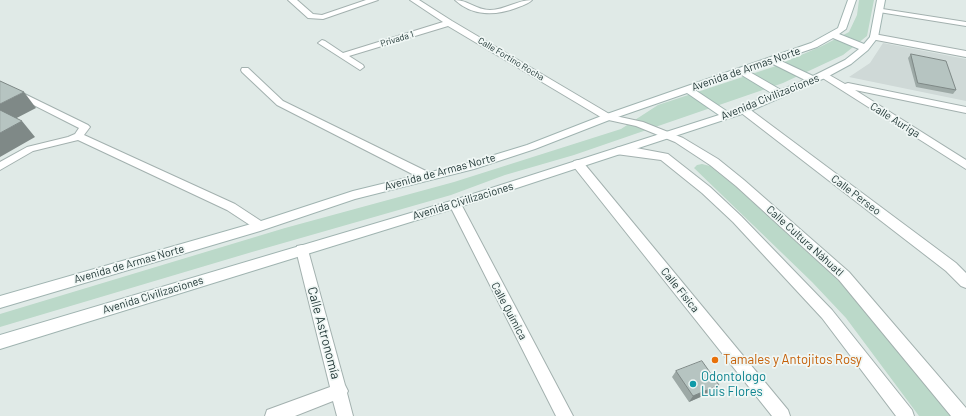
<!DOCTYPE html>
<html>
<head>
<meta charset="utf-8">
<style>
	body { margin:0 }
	canvas { display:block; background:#e0eae7 }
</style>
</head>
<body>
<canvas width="966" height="416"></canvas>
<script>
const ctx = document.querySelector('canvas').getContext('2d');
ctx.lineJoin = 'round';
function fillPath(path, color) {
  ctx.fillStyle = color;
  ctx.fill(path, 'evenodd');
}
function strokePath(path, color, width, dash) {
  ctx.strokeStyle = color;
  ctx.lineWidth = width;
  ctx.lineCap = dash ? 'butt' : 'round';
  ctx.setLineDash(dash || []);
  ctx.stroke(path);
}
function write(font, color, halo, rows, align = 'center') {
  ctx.font = font + ' Barlow,sans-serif';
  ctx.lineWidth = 3.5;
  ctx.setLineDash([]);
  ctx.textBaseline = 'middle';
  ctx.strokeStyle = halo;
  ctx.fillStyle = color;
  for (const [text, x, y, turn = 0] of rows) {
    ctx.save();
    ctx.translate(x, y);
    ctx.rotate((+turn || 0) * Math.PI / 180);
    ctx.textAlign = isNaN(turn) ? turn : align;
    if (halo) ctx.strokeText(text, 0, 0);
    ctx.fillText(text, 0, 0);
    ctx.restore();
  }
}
fillPath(new Path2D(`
	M883,43l83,16v42l-117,-24 21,-14z`), '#cfd9d7');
fillPath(new Path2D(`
	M859,0h15l-7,36 -24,19 -60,28 -209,72 -69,20 -54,20 -199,57 -252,75v-13l285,-86 169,-46 167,-53 37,-24 115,-38 49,-21 27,-14 8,-17z
	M702,164l8,2 25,20 103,94 114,136h-33l-73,-98 -34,-36 -118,-114 3,-3z`), '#bbd9c9');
const lane = new Path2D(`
	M455,0c13,0 21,10 35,10 15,0 27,-10 42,-10 -4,4 -11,6 -16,8 -21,8 -44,8 -61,-8z
	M242,68h6l35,33 147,72 1,3 -1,3h-8l-145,-74 -35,-33 -1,-2z
	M0,82l88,43 2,2 -6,8 151,69 29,19 2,3 -2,3 -4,1 -4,-1 -29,-19 -149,-70 -45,11 -33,19v-8l27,-15 41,-10 7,-3 4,-6 -79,-40z`);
const street = new Path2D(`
	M288,0h9l16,14 9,1 44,-15h12l-55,19 -15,-1z
	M410,0h9l33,21 159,94 32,7 40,16 35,21 26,21 105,92 117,136v8h-15l-112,-136 -103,-94 -26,-21 -35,-23 -39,-16 -32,-7 -156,-93 -99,30 14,9 1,2 -4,3 -42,-27 4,-3 3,1 18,12 100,-31z
	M876,8l90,14v4l-87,-14h-3z
	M874,34l92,17v6l-95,-18 -1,-2 1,-2z
	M824,72l21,12 3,-1 118,24v6l-111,-23 111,70v9l-145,-92 -2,-2 2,-2z
	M744,107l4,1 208,155 10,10v15l-5,-2 -15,-15 -206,-159 -1,-2 1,-2z
	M620,147l16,1 32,6 42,33 31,29 91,94 80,100 2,6h-18l-74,-98 -89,-96 -31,-29 -41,-33 -45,-6 -1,-3 1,-3z
	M578,160l4,1 206,249 2,6h-18l-198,-249 -2,-3 2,-3z
	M455,200l4,1 2,3 112,212h-17l-107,-212 2,-3z
	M302,245l5,1 1,4 37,135 3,6 -1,2 6,23h-16l-4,-15 -38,15h-30l2,-6 63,-23 -34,-137 1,-4z`);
const secondary = new Path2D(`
	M848,0h8l-10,29 -7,5 25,10 6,-7 7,-37h8l-7,37 -10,13 -17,14 -24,13 -79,35 -289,95 -459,142v-14l451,-134 268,-86 -32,-22 -75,26 -77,30 -61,20 -119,30 -95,32 -260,77v-12l258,-74 95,-31 115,-28 59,-18 77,-30 207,-72 27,-15zM833,38l26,11 -14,11 -32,16 -34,-16 38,-13zM771,63l34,17 -24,10 -33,-19zM740,74l33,20 -45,18 -33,-22z`);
strokePath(lane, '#a3b1af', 2);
strokePath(street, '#a3b1af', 2);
strokePath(secondary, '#a0b4b1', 2);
fillPath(lane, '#fff');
fillPath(street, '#fff');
fillPath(secondary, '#fff');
fillPath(new Path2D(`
	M911,54l45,36 -3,4 -37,-7 -8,-29z
	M676,371l43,14 -5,6 -25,11 -17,-25z`), '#9da9a6');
fillPath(new Path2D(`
	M24,92l12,16 -29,15 -7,-8v-11z
	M22,121l13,16 -35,20v-24z
	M719,385l-5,6 -25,11 4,-6z`), '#7f8987');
const building = new Path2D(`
	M911,54l35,7 10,29 -38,-7z
	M0,81l24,11 -24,12z
	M0,110l22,11 -22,12z
	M702,361l17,24 -26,11 -17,-25z`);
fillPath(building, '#b6c4c1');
strokePath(building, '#7f8987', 1);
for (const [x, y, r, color] of [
	[715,360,4,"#e8710a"],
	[693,384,4,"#0f9aa8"]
]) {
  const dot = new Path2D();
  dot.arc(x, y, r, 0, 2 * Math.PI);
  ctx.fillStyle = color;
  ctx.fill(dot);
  strokePath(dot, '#f0f7f5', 1.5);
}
write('9px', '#223837', '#f0f7f5', [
	["Privada 1",397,39,-17],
	["Calle Fortino Rocha",511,59,31]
]);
write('11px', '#223837', '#f0f7f5', [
	["Avenida de Armas Norte",746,69,-19],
	["Avenida Civilizaciones",770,97,-22],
	["Calle Auriga",895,120,32],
	["Avenida de Armas Norte",440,172,-15],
	["Calle Perseo",856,195,37],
	["Avenida Civilizaciones",463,201,-17],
	["Calle Cultura Náhuatl",805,241,42],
	["Avenida de Armas Norte",129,264,-16],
	["Calle Física",680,290,51],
	["Avenida Civilizaciones",153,295,-17],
	["Calle Química",509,311,62]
]);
write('13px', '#223837', '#f0f7f5', [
	["Calle Astronomía",324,333,75]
]);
write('13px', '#c56008', '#f0f7f5', [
	["Tamales y Antojitos Rosy",723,360]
], 'left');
write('13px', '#0d838f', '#f0f7f5', [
	["Odontologo",701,377],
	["Luis Flores",701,392]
], 'left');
</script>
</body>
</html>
